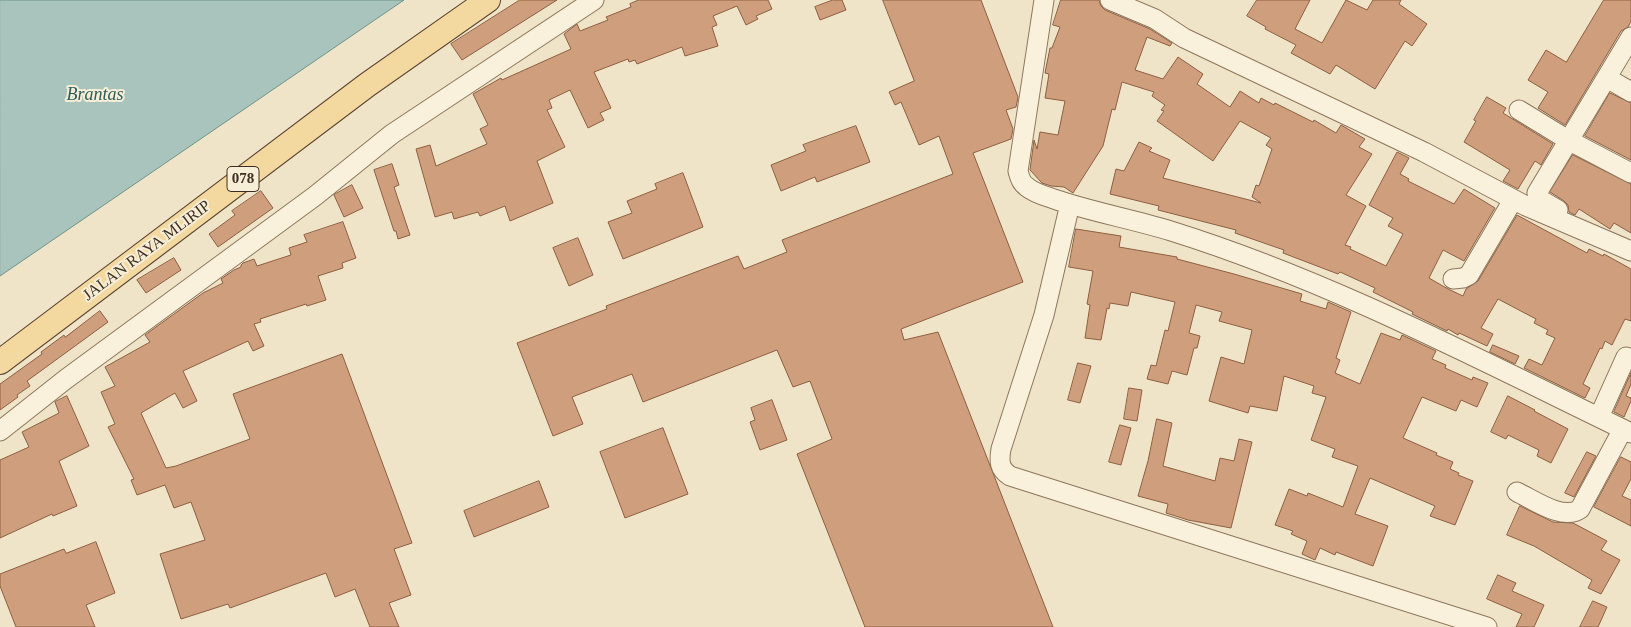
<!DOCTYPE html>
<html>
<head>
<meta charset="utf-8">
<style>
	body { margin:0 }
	canvas { display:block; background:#f0e4c8 }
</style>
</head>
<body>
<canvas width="1631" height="627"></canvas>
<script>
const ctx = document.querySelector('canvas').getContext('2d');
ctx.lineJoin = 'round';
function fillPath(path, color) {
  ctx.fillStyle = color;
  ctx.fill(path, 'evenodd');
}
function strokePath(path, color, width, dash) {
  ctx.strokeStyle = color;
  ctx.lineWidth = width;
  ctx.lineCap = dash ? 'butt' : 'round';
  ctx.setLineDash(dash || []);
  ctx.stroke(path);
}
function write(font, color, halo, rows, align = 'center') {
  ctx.font = font + ' Georgia,serif';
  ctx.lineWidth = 4;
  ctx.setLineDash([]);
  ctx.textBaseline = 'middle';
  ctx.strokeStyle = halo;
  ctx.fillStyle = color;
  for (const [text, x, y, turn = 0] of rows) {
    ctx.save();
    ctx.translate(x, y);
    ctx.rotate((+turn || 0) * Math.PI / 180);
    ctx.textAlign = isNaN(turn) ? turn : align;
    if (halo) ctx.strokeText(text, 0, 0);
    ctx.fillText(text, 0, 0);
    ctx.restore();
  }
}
const water = new Path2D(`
	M0,0h404l-404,276z`);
fillPath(water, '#a9c4bc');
strokePath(water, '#6f938a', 1);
const building = new Path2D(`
	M520,0h37l-95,60 -11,-16z
	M639,0h129l4,9 -16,7 2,3 -12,6 -9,-19 -24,10 4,9 -5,2 6,19 -33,10 -3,-9 -45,17 -2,-4 -6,2 -1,-3 -34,13 17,36 -11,5 4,7 -16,8 -18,-38 -21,10 3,8 -5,2 18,37 -28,14 16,42 -43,18 -5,-15 -25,10 -2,-4 -24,7 -2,-7 -17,5 -19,-68 14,-4 6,21 51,-22 -7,-15 8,-4 -15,-31 28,-16 1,2 69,-31 -7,-15 13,-10 3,7 28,-11 -2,-3 25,-10 -1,-3z
	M833,0h9l4,10 -26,10 -5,-13z
	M883,0h98l37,97 -2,10 -10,3 7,19 -2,10 -38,14 50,129 -122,47 3,11 34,-8 115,295h-188l-68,-173 35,-15 -22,-58 -17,6 -16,-37 -134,52 -11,-28 -60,23 11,27 -30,12 -36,-93 90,-34 -1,-3 132,-50 6,13 43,-17 -5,-12 171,-66 -14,-38 -20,9 -18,-43 -6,3 -6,-13 25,-11z
	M1061,0h38l2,6 4,4 45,19 22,14 -2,3 -23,-9 -12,33 28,9 15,-22 25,17 -6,10 33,23 10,-16 19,12 2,-5 13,7 1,-2 38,19 1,-2 22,13 5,-8 24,14 -6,8 13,7 -26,41 20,11 -21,39 6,2 -1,2 36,17 17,-32 -15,-8 5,-8 -24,-13 28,-53 12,6 -9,16 9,5 -1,2 46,23 10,-15 31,19 -31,53 -21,-11 -14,28 19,11 15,7 3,-7 12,-8 39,-66 70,38 2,-4 14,7 1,-2 27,15v52l-6,-2 -13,26 -7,-4 -3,8 -2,-1 -17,36 7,4 -5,10 -61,-30 5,-9 13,6 13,-27 -9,-4 2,-4 -14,-7 2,-4 -38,-20 -17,29 12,6 -6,12 -28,-13 -1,2 -10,-6 -1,2 -35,-17 1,-2 -40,-20 2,-4 -35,-16 -2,2 -55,-21 1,-3 -49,-17 1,-3 -78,-20 1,-4 -49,-12 6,-25 8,2 15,-29 13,6 -3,3 21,9 -7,18 98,25 -9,-6 4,-12 3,1 13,-37 -6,-4 5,-7 -31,-17 -27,40 -56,-40 7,-10 -3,-1 4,-5 -13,-9 2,-4 -32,-10 -7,28 -3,-1 -9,37 -30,47 -9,-6 -13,-1 -9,-3 -12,-13 4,-30 3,9 3,-17 18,3 7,-34 -20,-3 4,-24 -4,-1 5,-25h2l8,-21 -7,-2z
	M1257,0h53l-15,29 27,14 24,-43 21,10 6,-10h28l-2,4 28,20 -15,22 -7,-5 -30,48 -39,-24 -6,9 -39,-21 5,-8 -31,-16 1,-2 -19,-11z
	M1604,0h27v21l-3,6 -7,4 -56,94 -27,-17 10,-16 -20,-12 18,-30 20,12z
	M1610,93l21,10v57l-46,-24z
	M1487,97l19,11 -3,5 50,31 -12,21 -6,-4 -17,28 -15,-8 7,-11 -46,-28 12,-21 -2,-1z
	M856,126l14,36 -53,20 -2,-5 -34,14 -10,-26 35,-14 -3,-6z
	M1573,155l58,29v49l-17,-10 -4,6 -31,-20 -4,6 -6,-3 -1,-7 -4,-4 -14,-9z
	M392,164l7,21 -5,2 16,48 -12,4 -2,-8h-2l-20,-61z
	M683,173l20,54 -80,32 -15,-37 24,-9 -5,-12 30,-12 -2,-5z
	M352,185l11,23 -19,9 -10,-22z
	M261,191l12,17 -55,39 -9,-13 26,-19 -3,-4z
	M343,222l13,36 -14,5 1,5 -25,8 8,24 -19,6 -1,-2 -46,15 1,3 -7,2 10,22 -11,5 -5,-10 -65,30 14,30 -14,7 -8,-15 -34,20 25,55 10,-2 74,-27 -17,-45 109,-40 70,189 -18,6 17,46 -22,8 10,24h-29l-15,-38 -20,8 -9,-24 -96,35 -2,-4 -47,15 -21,-65 45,-14 -14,-38 -17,6 -9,-23 -28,10 -6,-15 3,-1 -26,-52 7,-3 -14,-32 14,-6 -10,-19 45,-25 -5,-7 58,-42 20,-10 -2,-4 13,-9 7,-3v-2l2,-2 11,-4 3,7 34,-11 -2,-7 18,-6 -3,-7z
	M1076,229l45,7 -2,11 58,10v2l57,15 68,20 -2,7 26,8 2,-7 23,10 -15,46 4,2 -5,13 25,11 21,-51 19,7 2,-5 34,16 -4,8 14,6 -1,3 27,12 1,-3 15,6 -11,24 -16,-7 -5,11 -34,-14 -19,41 34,15 -1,2 17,7 -3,7 9,4 -1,2 15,6 -18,44 -25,-9 5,-10 -65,-28 -15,36 33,12 -15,40 -37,-14 -1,3 -15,-7 -5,12 -13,-6 5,-13 -16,-7 2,-3 -18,-6 14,-36 18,7 1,-3 35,14 15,-41 -26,-9 3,-8 -24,-9 15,-43 -14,-4 2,-7 -30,-10 -7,35 -27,-5 -2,7 -39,-12 12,-44 23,7 8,-34 -33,-9 3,-9 -26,-7 -7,28 11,3 -3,12h-3l-7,27 -15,-4 -4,13 -21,-5 4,-14 5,1 9,-36 3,1 7,-29 -44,-10 -3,14 -18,-3 -1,6 -2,-1 -6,32 -16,-2 5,-33 -3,-1 6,-33 -24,-4z
	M578,238l15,37 -24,11 -16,-38z
	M174,258l7,12 -35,23 -9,-13z
	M100,311l8,11 -81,59 3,5 -13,9 1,2 -18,13v-26l42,-30 -1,-2 23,-17 1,2z
	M1493,345l26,11 -4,8 -25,-12z
	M1078,363l13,3 -11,37 -12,-3z
	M1631,373v11l-5,12 5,2v3l-7,16 -10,-5z
	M1129,388l13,2 -5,31 -13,-2z
	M67,396l22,50 -30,15 18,45 -24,10 -1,-2 -52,24v-78l29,-13 -7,-15 37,-19 -4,-11z
	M1508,396l27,14 -1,1 34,18 -17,34 -14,-7 2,-6 -31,-15 -2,4 -15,-7z
	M772,400l15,40 -27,10 -10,-28 5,-2 -4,-12z
	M1157,419l15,4 -9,43 52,15 5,-23 14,3 5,-22 13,3 -21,86 -43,-8 -22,-7 2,-9 -30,-8 10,-35z
	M1120,425l11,3 -10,37 -12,-3z
	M663,428l25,66 -63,24 -25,-66z
	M1587,452l9,4 -22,41 -9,-4z
	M1621,457l10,5v17l-9,17 9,4v26l-37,-19z
	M539,481l10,26 -75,30 -10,-26z
	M1520,506l33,16 20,1 34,18 -6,9 19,10 -19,34 -13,-6 4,-8 -58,-34 -27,-11z
	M96,542l19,51 -29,12 9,22h-79l-16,-41v-12l64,-25 2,4z
	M1498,575l18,8 -4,8 32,14 -10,22h-18l6,-13 -35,-15z
	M1593,601l14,6 -9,20h-18z`);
fillPath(building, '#cf9f7d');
strokePath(building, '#8d5f41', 1);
const minor = new Path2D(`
	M1044,0l-26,171c2,7 3,12 9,16 7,6 18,9 27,12 38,13 78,20 117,32 160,50 309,129 460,202
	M1110,0l45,19 29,19 240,114 102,54 105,45
	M1607,78l24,14
	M1519,110l49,30 63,33
	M1070,204l-26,111 -43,134c-2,12 -2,20 9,27l477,151
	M1558,210l-17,-10 -4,-7 94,-156
	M1453,279l10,-1 6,-3 44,-75
	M1599,417l27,-60
	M0,431l66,-52 249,-183 77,-62 202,-134
	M1517,492c17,8 46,29 63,17l43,-80`);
const major = new Path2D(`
	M0,362l367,-277 121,-85`);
strokePath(minor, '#8d765c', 21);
strokePath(major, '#5b4430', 26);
strokePath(minor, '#faf1dc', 19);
strokePath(major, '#f3d9a0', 24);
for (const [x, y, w] of [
	[243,179,32]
]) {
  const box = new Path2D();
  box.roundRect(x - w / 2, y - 12.5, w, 25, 4);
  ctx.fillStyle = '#f7eed8';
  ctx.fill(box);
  strokePath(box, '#3d2e20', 1);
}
write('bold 15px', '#3d2e20', null, [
	["078",243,179]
]);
write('16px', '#3d2e20', '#f7eed8', [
	["JALAN RAYA MLIRIP",147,251,-37]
]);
write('italic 18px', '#2f5d5a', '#f7eed8', [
	["Brantas",95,95]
]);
</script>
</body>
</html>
